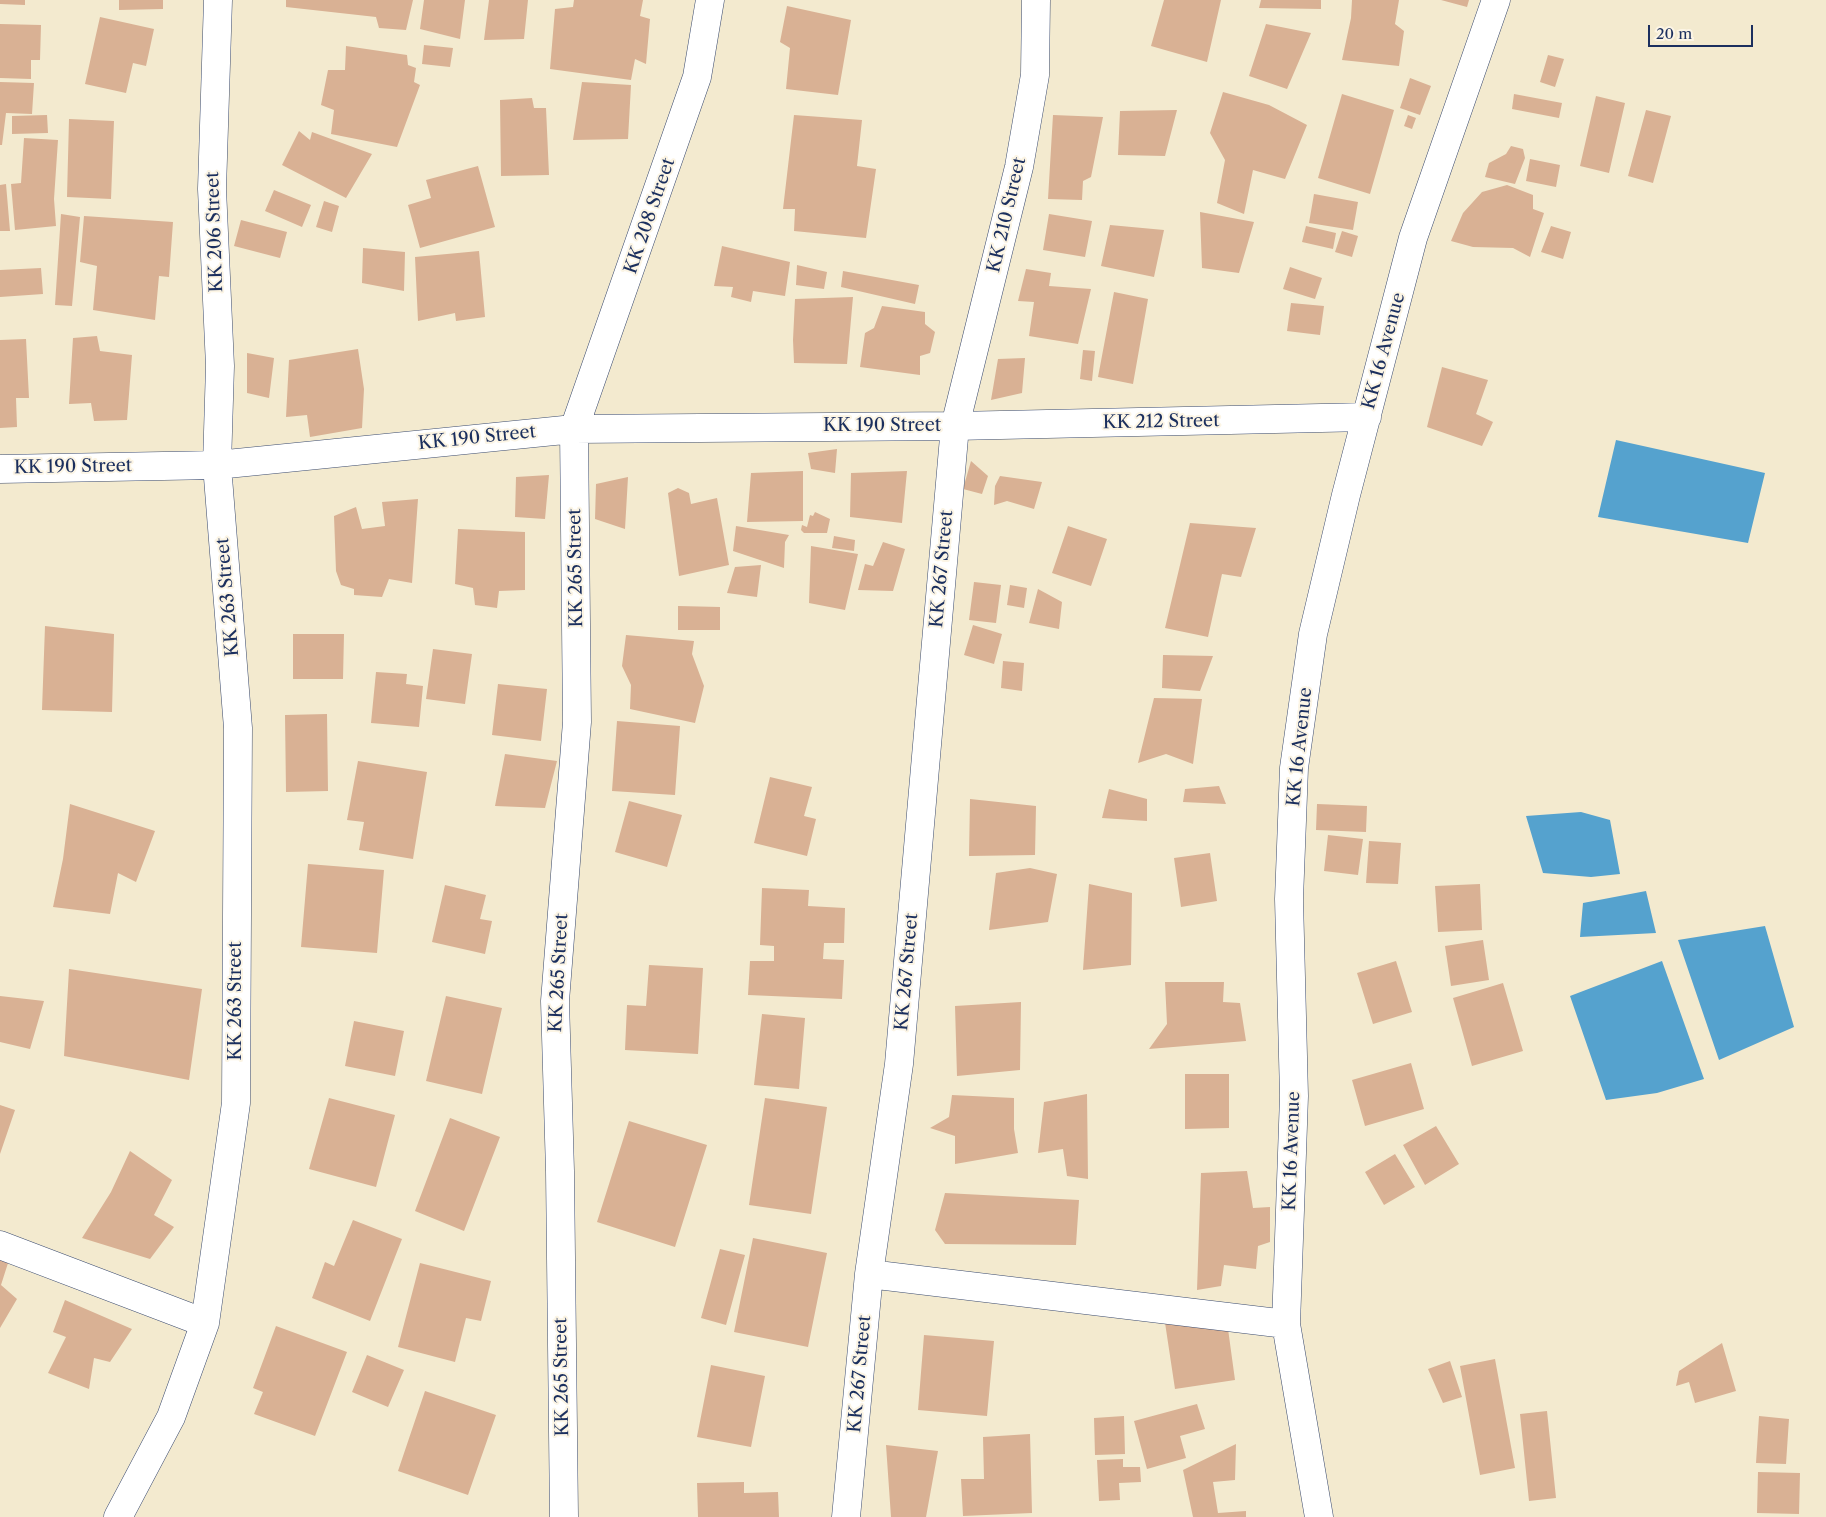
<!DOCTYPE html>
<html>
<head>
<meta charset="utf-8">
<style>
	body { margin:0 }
	#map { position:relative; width:1826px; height:1517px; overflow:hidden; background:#f3eacf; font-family:"Libre Caslon Text",serif }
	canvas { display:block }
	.scale { position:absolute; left:1648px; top:25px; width:105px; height:22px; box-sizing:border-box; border:2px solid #1b2f5e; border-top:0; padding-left:6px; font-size:15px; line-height:18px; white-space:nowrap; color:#1b2f5e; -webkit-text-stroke:4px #fcf5e5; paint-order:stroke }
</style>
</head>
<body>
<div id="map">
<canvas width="1826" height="1517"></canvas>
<div class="scale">20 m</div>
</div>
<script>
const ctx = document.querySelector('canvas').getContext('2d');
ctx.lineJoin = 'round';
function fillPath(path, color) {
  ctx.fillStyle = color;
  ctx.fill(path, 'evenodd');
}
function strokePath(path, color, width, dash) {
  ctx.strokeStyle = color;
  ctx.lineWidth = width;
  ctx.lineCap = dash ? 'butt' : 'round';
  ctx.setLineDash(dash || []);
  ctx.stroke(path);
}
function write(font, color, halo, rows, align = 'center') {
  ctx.font = font + ' "Libre Caslon Text",serif';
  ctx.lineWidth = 4;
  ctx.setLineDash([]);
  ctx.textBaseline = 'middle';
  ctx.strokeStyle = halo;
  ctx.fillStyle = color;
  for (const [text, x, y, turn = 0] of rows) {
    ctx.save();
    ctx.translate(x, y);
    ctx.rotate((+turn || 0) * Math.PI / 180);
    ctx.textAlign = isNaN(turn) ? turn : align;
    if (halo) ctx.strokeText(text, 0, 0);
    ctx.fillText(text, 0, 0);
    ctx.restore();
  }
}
fillPath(new Path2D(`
	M1616,440l149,33 -17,70 -150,-26z
	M1581,812l29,8 10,54 -29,3 -48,-4 -17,-57z
	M1646,891l10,42 -76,4 3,-34z
	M1765,926l29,101 -75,33 -41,-120z
	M1662,961l42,118 -47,14 -51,7 -36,-104z`), '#55a2ce');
fillPath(new Path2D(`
	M0,0h25v5l-25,-1z
	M119,0h44v9l-44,1z
	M286,0h127l-7,30 -27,-2 -3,-11 -90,-10z
	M424,0h41l-5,39 -40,-10z
	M489,0h39l-4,39 -40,1z
	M574,0h69l-3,16 10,3 -4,45 -11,-5 -4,21 -81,-11 5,-60 18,-2z
	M1164,0h57l-14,62 -56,-16z
	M1261,0h60v9l-62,-1z
	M1352,0h47l-4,24 9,7 -5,35 -57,-6 9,-42z
	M1441,0h28l-2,7z
	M787,6l64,14 -13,75 -52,-6 4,-41 -10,-6z
	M100,17l54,12 -8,37 -13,-3 -7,30 -41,-9z
	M0,24l41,1 -1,35h-9v19l-31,-1z
	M1266,24l45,9 -24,56 -38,-13z
	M424,45l29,3 -3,19 -28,-3z
	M346,46l61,9 1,10 8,3 -2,14 6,3 -23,62 -66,-13 3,-24 -13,-5 7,-35h17z
	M1548,55l16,4 -9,28 -15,-5z
	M1410,78l21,8 -11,29 -20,-7z
	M0,82l34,1 -2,31 -26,-1 -4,32h-2z
	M582,82l49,3 -3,54 -55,1z
	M1223,92l46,13 38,20 -22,54 -32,-9 -9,44 -27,-11 8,-43 -15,-27z
	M1342,94l52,16 -24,84 -52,-16z
	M1514,94l48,9 -3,15 -47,-9z
	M1596,96l29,7 -16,70 -29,-7z
	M532,98l2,10h12l3,67 -48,1 -1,-76z
	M1177,110l-12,46 -47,-1 2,-44z
	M1646,110l25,6 -18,67 -25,-7z
	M47,115l1,18 -36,1v-18z
	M794,115l68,5 -5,46 19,3 -10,69 -72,-7 1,-22h-12z
	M1053,115l50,2 -12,60 -8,4 -1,19 -34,-1z
	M1408,115l8,3 -4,11 -8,-3z
	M69,119l45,2 -3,78 -44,-2z
	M299,131l11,9 2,-8 60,22 -26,44 -64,-33z
	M24,138l34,2 -4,59 2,27 -41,4 -4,-46 10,-1z
	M1511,146l12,3 2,9 -10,26 -30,-7 4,-14 17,-9z
	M1530,159l30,6 -4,22 -30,-6z
	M478,166l17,61 -75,21 -12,-43 23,-7 -5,-18z
	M6,184l4,47h-10v-46z
	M1507,185l26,10v14l11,4 -14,44 -17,-9 -40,-1 -22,-6 12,-28 19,-21z
	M274,190l37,15 -9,22 -37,-16z
	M1314,194l44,8 -5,28 -44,-7z
	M324,201l15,5 -7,26 -16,-5z
	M1200,212l54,10 -15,51 -37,-5z
	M61,214l19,3 -8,89 -17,-1z
	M1049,214l43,7 -7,36 -42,-7z
	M84,216l89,6 -4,55 -10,-1 -4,44 -62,-10 4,-44 -17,-4z
	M241,220l46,12 -7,26 -46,-12z
	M1110,225l54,5 -10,47 -53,-11z
	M1306,226l30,7 -3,16 -31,-7z
	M1551,226l20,6 -8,27 -22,-7z
	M1342,231l16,5 -6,21 -17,-5z
	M722,246l68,16 -5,34 -32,-5 -2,11 -20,-5 2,-10 -19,-1z
	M363,248l42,4 -1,39 -42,-8z
	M479,251l6,66 -29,4 -1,-8 -37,8 -3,-64z
	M797,265l30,7 -3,17 -28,-4z
	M1290,267l32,11 -7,21 -32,-10z
	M41,268l2,26 -43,3v-27z
	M1026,269l25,4 -2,13 42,3 -13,55 -49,-8 5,-34 -16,-1z
	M843,271l76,14 -4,19 -74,-17z
	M1114,292l34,7 -15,85 -35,-7z
	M853,297l-6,67 -53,-1 -1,-23 2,-41z
	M1291,303l33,3 -4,29 -33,-4z
	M882,306l43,6v12l10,8 -5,21 -10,3v19l-60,-8 5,-34 9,-5z
	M97,336l3,15 32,4 -5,65 -33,1 -3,-18 -22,1 4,-66z
	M26,339l3,59h-13l1,29 -17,1v-88z
	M358,349l6,40 -2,39 -52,9 -3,-22 -21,2 3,-57z
	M1083,350l12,1 -3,30 -12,-2z
	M247,353l27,5 -5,40 -22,-5z
	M1025,358l-3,35 -31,7 7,-41z
	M1442,367l46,13 -12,34 17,8 -11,24 -55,-19z
	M837,449l-2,24 -24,-4 -3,-16z
	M971,461l17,15 -6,18 -19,-5z
	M803,471v50l-56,1 4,-49z
	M907,471l-5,52 -52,-6 1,-44z
	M549,475l-4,44 -30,-2 1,-40z
	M1000,476l42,6 -8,27 -27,-8 -13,4 1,-19z
	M628,477l-3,52 -30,-10 1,-35z
	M678,488l11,5 2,11 26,-6 12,67 -50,11 -11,-83z
	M418,499l-6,84 -23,-4 -7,18 -28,-2v-6l-13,-4 -5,-14 -2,-55 22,-9 6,22 23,-3 -3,-24z
	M815,512l15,7 -3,14h-23l-3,-3 1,-5 5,2 3,-12 3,1z
	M1190,523l66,5 -15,49 -19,-3 -14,63 -43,-9z
	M736,526l53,9 -4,7 -1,26 -51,-17z
	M1068,526l39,13 -16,47 -39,-13z
	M458,529l67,3v58l-26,1 -2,17 -22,-3 -2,-17 -18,-4z
	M834,536l21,4 -1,11 -22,-3z
	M883,542l22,7 -12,42 -35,-1 7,-26 8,2z
	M811,546l47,8 -13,56 -36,-7z
	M761,565l-4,32 -30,-4 8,-26z
	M974,582l27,3 -5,38 -27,-3z
	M1010,585l17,3 -3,20 -17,-3z
	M1038,589l24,13 -3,27 -30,-6z
	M678,606l42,1v23h-42z
	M973,625l29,9 -8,30 -30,-9z
	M45,626l69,8 -2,78 -70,-2z
	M293,634h51l-1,45h-50z
	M626,635l68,6 -2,13 12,32 -9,37 -65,-14 1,-24 -9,-19z
	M433,649l39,5 -7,50 -39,-5z
	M1163,655l50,1 -13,35 -38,-3z
	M1003,661l21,2 -2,28 -21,-3z
	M376,672l31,2 -1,10 17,2 -4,41 -48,-4z
	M498,684l49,5 -6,52 -49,-6z
	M1154,698l48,1 -9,65 -27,-10 -28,9z
	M327,714l1,77 -42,1 -1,-77z
	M617,721l63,5 -5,69 -63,-4z
	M505,754l52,7 -12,47 -50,-2z
	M358,761l69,11 -14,87 -54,-9 5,-28 -17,-2z
	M770,777l42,10 -8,29 12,3 -9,37 -53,-13z
	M1219,786l7,18 -43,-2 2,-13z
	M1109,789l38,10v22l-45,-3z
	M970,799l66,7 -1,49 -66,1z
	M629,801l53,14 -15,52 -52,-15z
	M70,804l85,27 -19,51 -18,-9 -8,41 -57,-7 10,-48z
	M1317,804l50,2 -1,26 -50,-2z
	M1328,835l35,4 -5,36 -34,-4z
	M1369,841l32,2 -3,41 -32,-1z
	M1210,853l7,48 -36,6 -7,-49z
	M308,864l76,6 -7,83 -76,-6z
	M1030,868l27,6 -9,48 -59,8 7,-57z
	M1089,884l43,9 -1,72 -48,5z
	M1480,884l2,46 -44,2 -3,-46z
	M445,885l41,10 -6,24 12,2 -7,33 -53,-12z
	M762,888l47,2 -1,16 37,2 -1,35h-20l-1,16 21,1 -2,39 -94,-4 2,-34h24v-15l-14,-1z
	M1483,940l6,40 -38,6 -6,-40z
	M1396,961l16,51 -39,12 -16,-51z
	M649,965l54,3 -5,86 -73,-4 2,-45 19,1z
	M69,969l133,20 -13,91 -125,-24z
	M1165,982h59l-1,20 17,1 6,38 -97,8 18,-25z
	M1503,983l20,68 -51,15 -19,-68z
	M0,996l44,5 -14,48 -30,-7z
	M446,996l56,12 -20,86 -56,-13z
	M1021,1002l-1,68 -63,6 -2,-70z
	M762,1014l43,4 -6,71 -45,-4z
	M354,1021l50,10 -9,45 -50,-10z
	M1411,1063l13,46 -59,17 -13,-46z
	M1185,1074h44v54l-44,1z
	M1087,1094l1,85 -21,-3 -4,-27 -25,4 6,-51z
	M952,1095l62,3v31l4,24 -63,11v-28l-25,-8 19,-11z
	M329,1098l66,17 -19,72 -67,-18z
	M765,1098l62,9 -16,107 -62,-9z
	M0,1105l15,5 -15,44z
	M450,1118l50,19 -36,94 -49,-20z
	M629,1121l78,24 -32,102 -78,-25z
	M1436,1126l23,38 -34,21 -22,-40z
	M130,1151l42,29 -18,35 20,12 -24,32 -68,-21 29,-46z
	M1395,1154l20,33 -31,18 -19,-33z
	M1247,1171l6,37 17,-1v35l-12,4 -2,23 -32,-4 -3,21 -24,4 4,-117z
	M945,1193l134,7 -3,45 -131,-1 -10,-14z
	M353,1220l49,19 -32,82 -58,-23 13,-36 9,4z
	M753,1238l74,15 -19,94 -74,-15z
	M720,1249l25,6 -19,70 -25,-7z
	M0,1255l8,8 -7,22 16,14 -17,29z
	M420,1263l71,18 -10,40 -15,-3 -11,44 -57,-15z
	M65,1300l67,29 -22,33 -16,-4 -5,31 -41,-16 18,-36 -13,-5z
	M1225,1307l10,73 -60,9 -11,-73z
	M276,1326l71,26 -32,84 -61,-22 9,-22 -10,-4z
	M924,1335l70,6 -7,75 -69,-6z
	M1722,1343l14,48 -41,12 -6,-21 -13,4 3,-15z
	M367,1355l37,15 -16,37 -36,-15z
	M1495,1359l20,109 -35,7 -20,-109z
	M1450,1361l12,36 -19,6 -15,-34z
	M711,1365l54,11 -14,71 -54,-10z
	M425,1391l71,24 -28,80 -70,-24z
	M1197,1404l8,25 -25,7 6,22 -39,11 -13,-48z
	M1547,1411l9,87 -27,3 -9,-87z
	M1124,1416l1,38 -30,1 -1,-37z
	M1759,1416l30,3 -3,45 -30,-1z
	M1030,1434l2,79 -69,3 -2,-37h23l-1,-42z
	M1236,1444l-1,36 -22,2 5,31 28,-2v6h-53l-10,-47z
	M886,1445l52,6 -12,66h-35z
	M1123,1459v8h17l1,15 -22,1 1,17 -21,1 -2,-41z
	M1758,1472l42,1 -1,41 -42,-1z
	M744,1482v11l34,-1 1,25h-81l-1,-34z`), '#d9b194');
const minor = new Path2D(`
	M0,469l217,-4 357,-36 381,-3 412,-9
	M0,1245l205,78
	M869,1274l417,50
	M118,1517l53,-100 34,-94 31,-220 2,-375 -21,-263 3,-99 -8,-177 6,-189
	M564,1517l-4,-346 -5,-170 22,-279 -3,-293 123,-352 13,-77
	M846,1517l23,-243 30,-210 56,-638 64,-259 16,-92 1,-75
	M1319,1517l-33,-193 8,-228 -5,-197 5,-131 19,-134 33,-139 67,-257 83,-238`);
strokePath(minor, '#3b4b6f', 29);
strokePath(minor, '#fff', 28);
write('18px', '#1b2f5e', '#fcf5e5', [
	["KK 210 Street",1007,215,-77],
	["KK 208 Street",650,216,-71],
	["KK 206 Street",215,232,-92],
	["KK 16 Avenue",1384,351,-75],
	["KK 212 Street",1161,422,-1],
	["KK 190 Street",882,426],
	["KK 190 Street",477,438,-6],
	["KK 190 Street",73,467,-1],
	["KK 265 Street",576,568,-91],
	["KK 267 Street",942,569,-85],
	["KK 263 Street",228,597,-95],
	["KK 16 Avenue",1300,747,-84],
	["KK 267 Street",907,972,-85],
	["KK 265 Street",559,973,-87],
	["KK 263 Street",236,1001,-90],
	["KK 16 Avenue",1292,1151,-88],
	["KK 267 Street",860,1374,-85],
	["KK 265 Street",562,1377,-91]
]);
</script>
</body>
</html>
